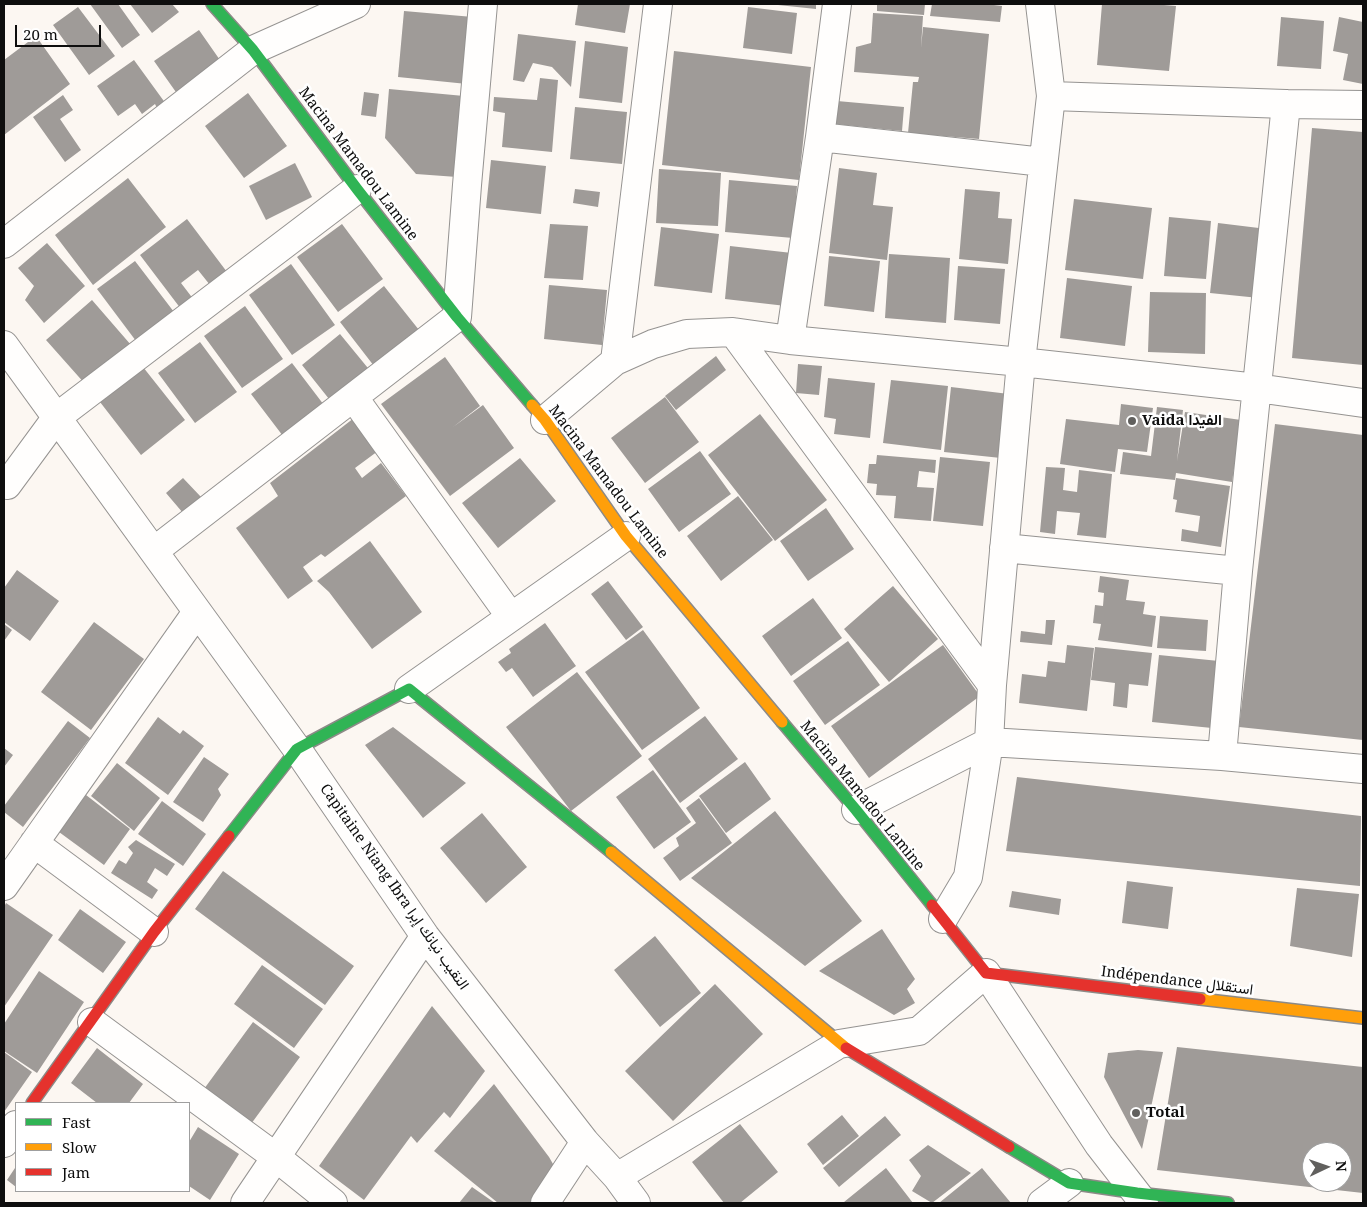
<!DOCTYPE html>
<html>
<head>
<meta charset="utf-8">
<style>
	body { margin:0 }
	#map { position:relative; width:1367px; height:1207px; overflow:hidden; background:#fcf7f2; font-family:"Noto Serif",serif }
	canvas { display:block }
	.frame { position:absolute; inset:0; border:5px solid #0e0e0e; pointer-events:none }
	.legend { position:absolute; left:15px; top:1102px; width:175px; height:90px; box-sizing:border-box; background:#fff; border:1px solid #9f9f9f; margin:0; padding:6px 9px; list-style:none; font-size:15px; color:#0e0e0e }
	.legend li { display:flex; align-items:center; gap:10px; height:25px }
	.legend b { width:25px; border:1px solid #9f9f9f }
	.north { position:absolute; left:1302px; top:1142px; width:50px; height:50px; box-sizing:border-box; background:#fff; border:1px solid #9f9f9f; border-radius:50%; rotate:87deg; font-size:14px; font-weight:700; line-height:20px; text-align:center; color:#0e0e0e }
	.north::after { content:''; display:block; margin:auto; width:18px; height:22px; background:#61605e; clip-path:polygon(50% 0,100% 100%,50% 72%,0 100%) }
	.scale { position:absolute; left:15px; top:25px; width:86px; height:22px; box-sizing:border-box; border:2px solid #0e0e0e; border-top:0; padding-left:6px; font-size:15px; line-height:18px; white-space:nowrap; color:#0e0e0e; -webkit-text-stroke:4px #fff; paint-order:stroke }
</style>
</head>
<body>
<div id="map">
<canvas width="1367" height="1207"></canvas>
<div class="frame"></div>
<ul class="legend">
<li><b style="height:6px;background:#30b455"></b>Fast</li>
<li><b style="height:6px;background:#ff9f0a"></b>Slow</li>
<li><b style="height:6px;background:#e5322d"></b>Jam</li>
</ul>
<div class="north">N</div>
<div class="scale">20 m</div>
</div>
<script>
const ctx = document.querySelector('canvas').getContext('2d');
ctx.lineJoin = 'round';
function fillPath(path, color) {
  ctx.fillStyle = color;
  ctx.fill(path, 'evenodd');
}
function strokePath(path, color, width, dash) {
  ctx.strokeStyle = color;
  ctx.lineWidth = width;
  ctx.lineCap = dash ? 'butt' : 'round';
  ctx.setLineDash(dash || []);
  ctx.stroke(path);
}
function write(font, color, halo, rows, align = 'center') {
  ctx.font = font + ' "Noto Serif",Vazirmatn,serif';
  ctx.lineWidth = 5;
  ctx.setLineDash([]);
  ctx.textBaseline = 'middle';
  ctx.strokeStyle = halo;
  ctx.fillStyle = color;
  for (const [text, x, y, turn = 0] of rows) {
    ctx.save();
    ctx.translate(x, y);
    ctx.rotate((+turn || 0) * Math.PI / 180);
    ctx.textAlign = isNaN(turn) ? turn : align;
    if (halo) ctx.strokeText(text, 0, 0);
    ctx.fillText(text, 0, 0);
    ctx.restore();
  }
}
fillPath(new Path2D(`
	M90,4h28l22,31 -18,13z
	M130,4h42l7,8 -27,21z
	M578,4h52l-5,29 -50,-8z
	M778,4h38v5l-38,-4z
	M877,4h48l-1,11 -47,-4z
	M932,4h54l16,2 -2,16 -70,-6z
	M1102,4h50l24,2 -7,65 -72,-6z
	M78,7l37,49 -26,19 -36,-50z
	M748,7l49,6 -5,41 -49,-6z
	M404,11l69,6 -6,67 -69,-7z
	M873,13l50,3 -2,32 2,-21 66,7 -10,105 -71,-6 5,-51h10h-5l1,-5 -65,-5 2,-25 15,-4z
	M1281,17l43,4 -3,48 -44,-3z
	M1339,17l24,5v62l-20,-4 5,-26 -15,-3z
	M199,30l23,33 -44,32 -24,-34z
	M518,34l58,7 -5,46 -19,-20 -19,-4 -9,19 -11,-2z
	M36,36l34,48 -66,51v-75z
	M585,41l43,6 -6,56 -43,-5z
	M674,51l137,16 -12,113 -137,-15z
	M134,60l32,44 -8,6 -3,-6 -13,10 -7,-10 -17,12 -21,-30z
	M540,78l18,2 -6,72 -50,-5 3,-34 -12,-2 1,-14 43,3z
	M389,89l75,7 -7,81 -41,-3 -31,-36z
	M364,92l15,2 -3,23 -15,-2z
	M248,93l39,53 -43,32 -39,-52z
	M63,95l10,15 -13,9 21,31 -16,12 -32,-45z
	M837,101l67,6 -2,24 -67,-7z
	M575,107l52,5 -5,52 -52,-5z
	M1312,128l51,4v233l-71,-7z
	M491,160l55,6 -5,48 -55,-6z
	M295,163l17,34 -46,23 -17,-34z
	M839,168l38,5 -4,32 20,2 -6,53 -58,-7z
	M659,169l62,4 -3,53 -62,-3z
	M128,178l38,49 -73,58 -38,-50z
	M729,180l68,6 -4,52 -68,-6z
	M575,189l25,3 -2,15 -25,-4z
	M965,189l35,3 -2,26 14,1 -4,45 -49,-5z
	M1074,199l78,9 -9,71 -78,-9z
	M1169,217l42,4 -5,58 -42,-3z
	M187,219l40,53 -17,13 -12,-15 -17,13 13,17 -13,9 -41,-54z
	M1218,223l49,6 -8,69 -49,-5z
	M342,224l41,55 -45,33 -41,-55z
	M550,224l38,2 -5,54 -39,-2z
	M661,227l58,7 -7,59 -58,-7z
	M47,243l38,43 -41,37 -19,-23 9,-14 -16,-18z
	M730,246l62,7 -6,53 -61,-7z
	M889,254l61,4 -4,65 -61,-5z
	M829,256l51,5 -6,51 -50,-6z
	M135,261l39,51 -38,29 -39,-52z
	M291,264l44,61 -43,30 -43,-60z
	M958,266l47,3 -5,55 -46,-4z
	M1067,278l65,8 -7,60 -65,-8z
	M549,285l58,5 -5,55 -58,-6z
	M384,286l35,44 -45,36 -34,-44z
	M1150,292l56,1 -1,61 -57,-2z
	M92,300l39,45 -45,40 -40,-45z
	M245,306l38,53 -41,29 -38,-52z
	M340,334l32,39 -39,31 -31,-39z
	M200,342l37,50 -42,31 -37,-50z
	M716,356l10,14 -50,40 -11,-14z
	M445,357l35,49 -27,21 30,-22 31,43 -64,48 -69,-92z
	M292,363l35,46 -41,31 -35,-46z
	M798,364l24,2 -3,29 -23,-2z
	M143,367l42,53 -44,35 -41,-53z
	M828,378l47,5 -5,55 -36,-4 2,-15 -12,-2z
	M891,380l57,6 -7,64 -58,-7z
	M951,387l58,7 -8,64 -57,-6z
	M665,397l34,45 -54,41 -34,-45z
	M1121,404l32,4 -6,44 -29,-3 -3,23 -55,-8 6,-45 53,6z
	M1157,407l26,3 -6,51 8,-49 56,8 -9,62 -56,-9 -1,7 -55,-6 3,-22 28,4z
	M760,414l67,86 -52,41 -67,-86z
	M354,418l24,33 -23,17 7,10 19,-15 25,33 -81,61 -4,-3 -18,13 10,14 -25,18 -52,-71 42,-32 -8,-13z
	M1275,424l88,11v305l-124,-13z
	M700,451l31,43 -52,38 -31,-43z
	M877,455l59,5 -1,13 -16,-2 -2,16 17,1 -3,33 -37,-3 2,-22 -20,-1 1,-11 -10,-1 2,-19h7z
	M940,457l50,5 -7,64 -50,-5z
	M520,458l36,43 -58,47 -36,-45z
	M1046,467l19,1 -2,22 14,2 2,-22 33,4 -6,64 -29,-3 3,-22 -23,-2 -2,23 -15,-2z
	M183,478l18,19 -18,16 -17,-20z
	M1176,478l54,8 -9,61 -40,-6 1,-12 16,3 2,-16 -25,-4 2,-12 -4,-1z
	M738,496l35,44 -52,41 -34,-45z
	M826,508l28,41 -46,32 -28,-40z
	M370,541l52,71 -50,37 -43,-57 -12,-11z
	M17,570l42,31 -29,40 -26,-19v-34z
	M1100,576l29,4 -3,20 19,2 -2,12 13,2 -4,31 -54,-7 3,-16 -8,-1 2,-18 8,1 1,-13 -6,-1z
	M608,581l35,46 -17,13 -35,-46z
	M893,586l45,53 -49,43 -45,-53z
	M813,598l29,40 -51,38 -29,-40z
	M1160,616l48,4 -2,31 -49,-3z
	M1046,620h9l-3,25 -32,-3 1,-11 24,3z
	M94,622l50,37 -53,71 -50,-38z
	M545,623l31,43 -43,31 -21,-29 -6,4 -8,-10 13,-9 -2,-4z
	M4,624l8,6 -8,11z
	M643,630l57,78 -58,42 -57,-78z
	M848,641l32,44 -55,40 -32,-44z
	M943,645l37,51 -111,82 -38,-52z
	M1067,645l27,3 -7,63 -68,-8 3,-29 24,3 2,-16 17,2z
	M1095,647l57,6 -4,33 -19,-2 -2,24 -14,-2 2,-23 -24,-3z
	M1159,655l60,6 -7,67 -60,-6z
	M577,672l65,84 -71,55 -65,-84z
	M705,716l33,43 -58,44 -32,-44z
	M158,717l22,17 3,-4 21,16 -36,49 -43,-32z
	M68,721l22,17 -67,89 -19,-15v-6z
	M393,727l73,56 -43,35 -58,-73z
	M4,748l9,7 -9,12z
	M204,757l25,17 -11,15 3,6 -18,27 -30,-20z
	M745,762l26,37 -45,34 -27,-37z
	M117,763l43,35 -26,33 -43,-35z
	M653,770l38,52 -37,27 -38,-52z
	M1017,777l344,39 -1,70 -354,-35z
	M86,795l44,34 -26,36 -45,-33z
	M699,798l33,45 -52,38 -17,-23 16,-12 -3,-8 20,-15 -10,-15z
	M162,801l44,33 -23,32 -45,-32z
	M775,811l87,110 -57,45 -114,-88z
	M482,813l45,54 -41,36 -46,-55z
	M136,840l39,24 -8,12 -12,-8 -8,14 11,8 -6,9 -41,-26 8,-13 7,4 7,-11 -5,-6z
	M223,871l131,95 -29,39 -130,-96z
	M1127,881l46,6 -5,42 -46,-6z
	M1297,888l62,6 -7,63 -62,-11z
	M1012,891l49,8 -2,16 -50,-8z
	M6,903l47,32 -49,72v-100z
	M80,909l46,33 -23,31 -45,-33z
	M882,929l33,50 -8,10 8,14 -21,12 -75,-44z
	M655,936l46,57 -41,34 -46,-57z
	M262,965l61,44 -29,39 -60,-44z
	M39,971l45,31 -47,71 -33,-22v-27z
	M715,984l48,50 -90,87 -48,-50z
	M432,1006l53,65 -35,47 -6,-6 -27,31 -6,-7 -47,64 -45,-34z
	M253,1022l47,35 -49,67 -47,-35z
	M1177,1047l186,20v126l-206,-23zM1312,1152h30v30h-30z
	M97,1048l46,36 -14,19h-32l-26,-20z
	M1138,1050l25,2 -21,97 -38,-72 4,-24z
	M4,1052l28,20 -28,40z
	M494,1084l55,73 8,14 -24,32h-35l-64,-52z
	M842,1115l17,21 -36,29 -16,-21z
	M885,1116l16,19 -62,52 -16,-19z
	M740,1124l38,48 -38,31h-16l-32,-41z
	M198,1127l41,27 -29,46 -21,-14v-44z
	M928,1145l43,28 -39,30 -20,-12 9,-15 -12,-16z
	M15,1168l1,1v18l-9,-7z
	M886,1168l27,35h-68l-1,-1z
	M982,1168l29,35h-72z
	M472,1187l23,16h-36z`), '#9f9b98');
const street = new Path2D(`
	M1051,96l235,8 77,1
	M820,137l223,25
	M4,244l249,-194 103,-46
	M733,332l259,353
	M790,340l30,-203 17,-133
	M4,345l293,404 128,187 160,206 32,35 19,26
	M615,361l43,-357
	M354,398l157,219
	M545,420l70,-59 38,-17 34,-10 46,-2 57,8 231,22 236,26 106,15
	M4,483l3,2 50,-68 300,-228
	M1004,548l234,23
	M154,551l303,-234 10,-132 16,-181
	M409,689l217,-153
	M1222,756l16,-185 48,-467
	M856,810l133,-68 3,-57 29,-323 30,-266 -11,-92
	M34,843l120,89
	M4,886l193,-274
	M943,919l25,-42 21,-135 233,14 141,13
	M92,1022l185,136 56,45
	M4,1143l12,-18
	M617,1177l222,-133 80,-13 67,-58 113,172 45,58
	M245,1203l180,-267
	M545,1203l40,-61
	M1042,1203l27,-20`);
const fast = new Path2D(`
	M212,4l41,46 104,139 100,128 75,88
	M782,722l74,88 76,95
	M229,836l68,-87 112,-60 202,163
	M1009,1147l60,36 68,10 91,10`);
const slow = new Path2D(`
	M532,405l13,15 81,116 156,186
	M611,852l235,196
	M1200,999l163,19`);
const jam = new Path2D(`
	M932,905l54,68 214,26
	M846,1048l163,99
	M32,1103l122,-171 75,-96`);
strokePath(street, '#959391', 30);
strokePath(fast, '#8c8a87', 14);
strokePath(slow, '#8c8a87', 14);
strokePath(jam, '#8c8a87', 14);
strokePath(street, '#fffefd', 28);
strokePath(fast, '#30b455', 11);
strokePath(slow, '#ff9f0a', 11);
strokePath(jam, '#e5322d', 11);
for (const [x, y, r, color] of [
	[1132,421,5,"#61605e"],
	[1136,1113,5,"#61605e"]
]) {
  const dot = new Path2D();
  dot.arc(x, y, r, 0, 2 * Math.PI);
  ctx.fillStyle = color;
  ctx.fill(dot);
  strokePath(dot, '#fff', 2);
}
write('15px', '#0e0e0e', '#fff', [
	["Macina Mamadou Lamine",358,164,53],
	["Macina Mamadou Lamine",608,482,53],
	["Macina Mamadou Lamine",862,796,51],
	["Capitaine Niang Ibra النقيب نيانك إبرا",394,887,55],
	["Indépendance استقلال",1177,981,7]
]);
write('bold 15px', '#0e0e0e', '#fff', [
	["Vaida الفيدا",1142,421],
	["Total",1146,1113]
], 'left');
</script>
</body>
</html>
